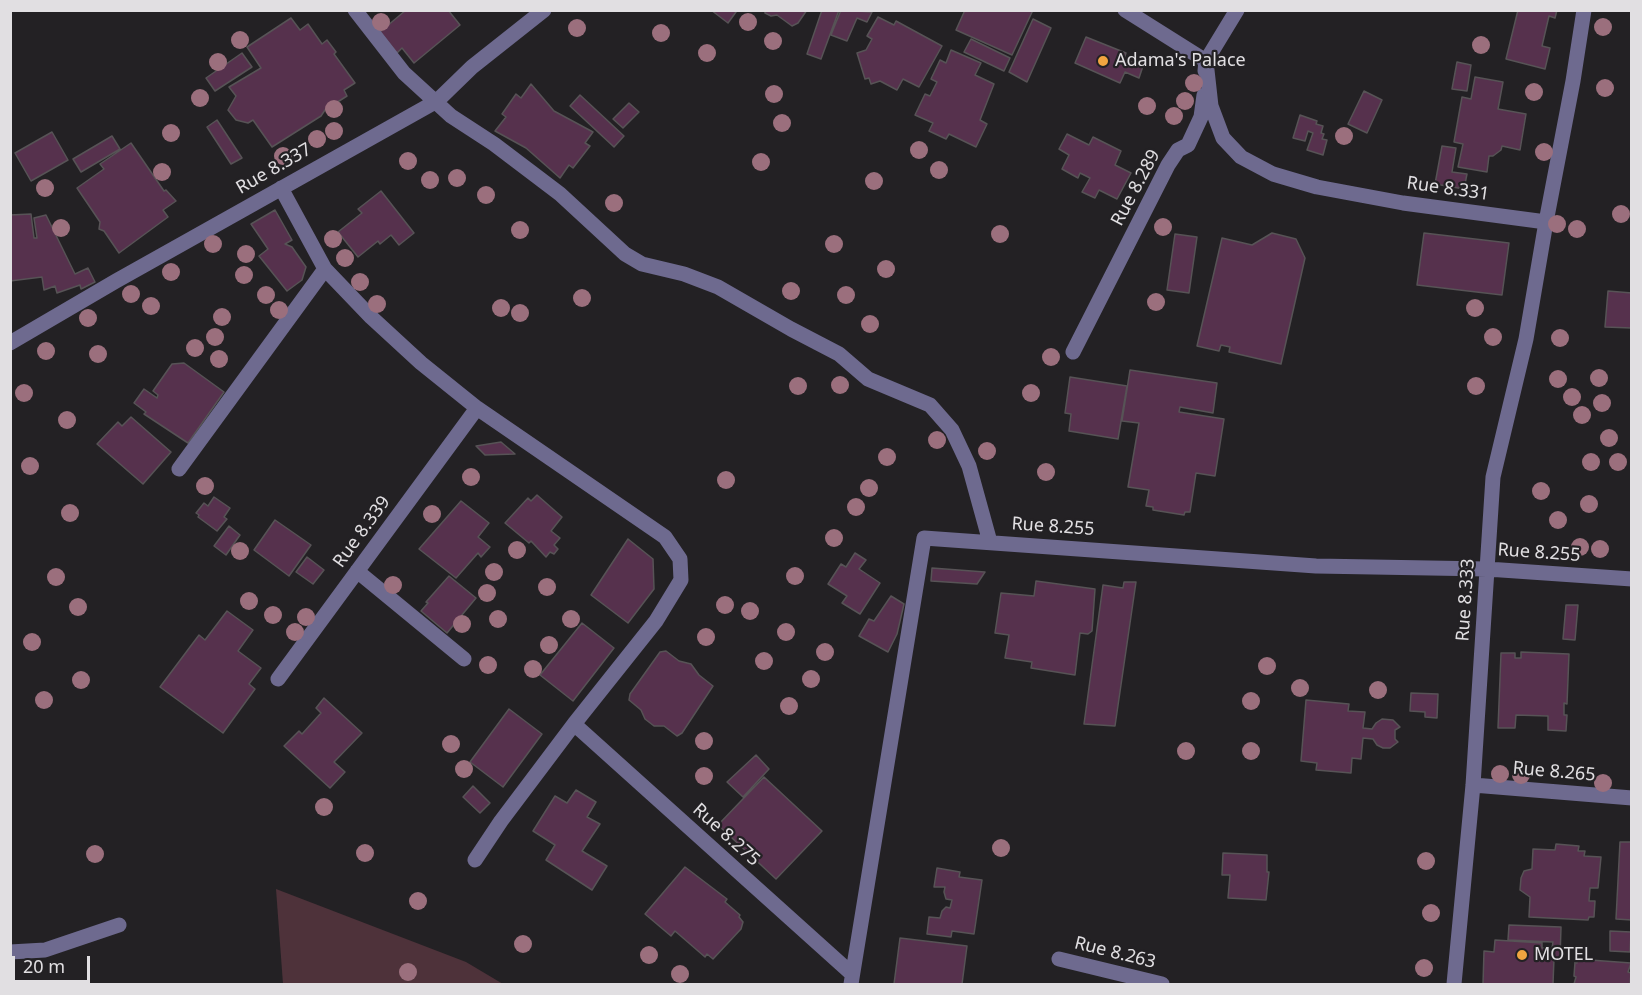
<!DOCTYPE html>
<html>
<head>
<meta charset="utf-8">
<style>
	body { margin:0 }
	#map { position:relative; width:1642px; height:995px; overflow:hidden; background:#232124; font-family:"Noto Sans",sans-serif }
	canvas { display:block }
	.frame { position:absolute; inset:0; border:12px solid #e1dfe2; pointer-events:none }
	.scale { position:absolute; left:12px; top:956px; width:78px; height:27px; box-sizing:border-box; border:3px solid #e1dfe2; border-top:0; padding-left:8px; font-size:18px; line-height:21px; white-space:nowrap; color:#e1dfe2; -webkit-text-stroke:4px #232124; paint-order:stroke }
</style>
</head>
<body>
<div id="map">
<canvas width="1642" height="995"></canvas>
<div class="frame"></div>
<div class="scale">20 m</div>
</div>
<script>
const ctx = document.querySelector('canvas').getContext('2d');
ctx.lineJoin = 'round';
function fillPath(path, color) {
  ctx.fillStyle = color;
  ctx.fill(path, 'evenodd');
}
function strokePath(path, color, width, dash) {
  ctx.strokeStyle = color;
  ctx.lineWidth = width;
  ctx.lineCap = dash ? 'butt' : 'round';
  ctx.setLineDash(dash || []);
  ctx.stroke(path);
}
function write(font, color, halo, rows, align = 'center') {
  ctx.font = font + ' "Noto Sans",sans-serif';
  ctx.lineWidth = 4.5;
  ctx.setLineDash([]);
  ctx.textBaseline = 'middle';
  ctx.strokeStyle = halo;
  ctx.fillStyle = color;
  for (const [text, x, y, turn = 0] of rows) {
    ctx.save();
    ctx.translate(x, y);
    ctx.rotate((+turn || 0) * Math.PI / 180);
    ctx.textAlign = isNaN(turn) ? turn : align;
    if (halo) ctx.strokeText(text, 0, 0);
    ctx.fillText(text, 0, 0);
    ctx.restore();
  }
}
fillPath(new Path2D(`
	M276,889l190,73 37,22h-220z`), '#4e323a');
const building = new Path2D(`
	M406,10h42l12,15 -46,38 -12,-15 -5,5 -17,-21z
	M711,10h22l3,2 -8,11z
	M765,10h42l-9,13 -6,3 -15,-11 -6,1 -6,-3z
	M822,10h17l-18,49 -14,-5z
	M841,10l31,2 -5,10 -10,-4 -10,23 -16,-6z
	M965,10h68l-21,45 -56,-25z
	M1518,10h39l-2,8 -6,-2 -7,30 8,2 -5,21 -39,-10z
	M878,17l16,8 2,-4 46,25 -23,41 -16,-8 -6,11 -17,-9 -9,3 -2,-6 -4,1 -8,-26 9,-3 6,-11 -5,-3z
	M291,18l9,12 8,-6 14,20 5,-4 9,12 -2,2 21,29 -11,7 3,6 -22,14 -4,6 -49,31 -19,-27 -5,3 -12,-3 -8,-10 8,-14 -7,-9 32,-19 -14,-21z
	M1033,19l18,9 -24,54 -18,-10z
	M1086,37l40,16 -2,6 19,7 -4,12 -14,-6 -5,11 -45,-20z
	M971,39l39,19 -6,13 -40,-19z
	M951,50l30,13 -6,12 19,9 -14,36 7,4 -11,23 -27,-13 -3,5 -17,-8 4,-8 -18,-8 10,-21 5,2 7,-14 -6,-3 9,-19 6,3z
	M242,53l10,14 -37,24 -9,-13z
	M1457,62l14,3 -4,26 -15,-2z
	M1475,77l28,5 -5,27 28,5 -6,36 -18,-4 -1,4 -8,6h-4l-2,16 -29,-5 5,-23 -9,-2 8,-45 9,2z
	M531,84l23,27 39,21 -8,11 5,3 -17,22 -4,-3 -9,13 -34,-30 -31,-17 11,-14 -4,-3 14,-20 5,4z
	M1364,91l18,9 -15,33 -19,-9z
	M580,95l44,41 -10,11 -44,-41z
	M629,103l10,9 -16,16 -10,-9z
	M1300,115l17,6 -1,3 7,2 -2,7 3,1 -2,5 5,1 -4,15 -16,-5 6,-17 -5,-2 -3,10 -12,-3z
	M217,120l25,38 -11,6 -24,-37z
	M52,132l16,28 -37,21 -16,-28z
	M1067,134l22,11 4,-8 28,14 -6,14 16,8 -14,26 -18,-9 -4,8 -13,-6 8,-14 -10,-5 -2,5 -16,-9 7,-14 -10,-6z
	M112,136l8,13 -39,23 -8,-13z
	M131,143l33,48 2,-1 10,11 -13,9 5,7 -49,36 -15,-22 -5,-2 1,-7 -23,-34 27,-19 -4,-5z
	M1442,146l14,2 -4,24 15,2 -3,15 -29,-5z
	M381,191l33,42 -15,12 -8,-10 -11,9 -2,-3 -20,16 -20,-25 24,-19 -4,-4z
	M275,210l17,30 -7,4 7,3 14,20 -4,13 -15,11 -28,-35 9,-7 -17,-25z
	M31,214l3,24h3l-3,-20 12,-3 29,59 13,-6 7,14 -14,7 -1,-4 -23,8 -2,-7 -11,4 -2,-13 -32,4v-66z
	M1272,233l24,6 9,19 -24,106 -52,-12 1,-5 -9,-2 -2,6 -22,-5 25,-108 30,7z
	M1424,233l85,10 -7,52 -85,-10z
	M1175,234l22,3 -8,56 -22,-3z
	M1608,291l24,2v35l-27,-1z
	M184,363l40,29 -36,51 -44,-29 2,-2 -12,-9 10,-14 13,9 1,-3 -5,-4 19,-27z
	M1130,370l87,13 -4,30 -33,-6 -1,5 45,7 -9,57 -19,-3 -6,39h-5l-1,3 -31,-5v-3l-7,-1 3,-16 -21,-3 11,-64 -17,-2z
	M1070,377l57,9 -9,53 -49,-8 2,-17 -6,-1z
	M131,417l40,35 -28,32 -46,-40 21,-22 4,4z
	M501,442l14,12 -30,1 -9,-9z
	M537,495l25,22 -11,14 9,7 -6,7 4,4 -4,5 -4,-2 -4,5 -15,-16 -2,2 -24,-20 23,-25 3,3z
	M214,497l16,11 -6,9 3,2 -10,12 -19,-14 1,-2 -3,-2 8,-10 4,3z
	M461,501l28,22 -11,14 12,10 -9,10 -3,-4 -22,25 -37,-29z
	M275,520l36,25 -22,31 -35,-26z
	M229,526l11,9 -14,20 -12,-9z
	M628,539l25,20 1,30 -26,34 -37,-28z
	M855,553l11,7 -7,9 21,14 -20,31 -18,-11 5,-7 -19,-12 13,-20 5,3z
	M307,557l17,13 -11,14 -17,-12z
	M932,568l53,4 -8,12 -46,-3z
	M449,576l27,22 -29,35 -26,-22 7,-8 -2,-1z
	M1036,581l59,8 -3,42 -4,3 -8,-1 -5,42 -44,-7 1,-6 -27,-4 4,-23 -14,-2 6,-40 33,3z
	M1124,582h12l-21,144 -31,-2 19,-139 20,3z
	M891,596l13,8 -7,30 -9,18 -29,-16 10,-17 5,2z
	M1566,605h12l-3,35 -12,-1z
	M227,611l26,19 -15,21 23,17 -12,16 6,5 -32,44 -63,-46 39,-52 6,5z
	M582,623l32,25 -41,53 -33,-26z
	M666,651l13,10 12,3 8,11 14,11 -31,47 -5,3 -13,-10h-10l-9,-7 -4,-9 -12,-10 1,-6 30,-42z
	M1521,652l48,2 -2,50 -3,-1v12h3l-1,16 -18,-1v-14l-32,-1 -1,13h-17l3,-75h14v5h6z
	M1411,693l27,1 -1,24 -12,-1v-5l-15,-1z
	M324,698l38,35 -28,29 11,10 -15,16 -46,-42 15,-15 3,3 19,-21 -5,-5z
	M1306,700l43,4 -1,7 17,1 -2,16 9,1 4,-6 6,-4 11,1 7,7 -5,3v9l3,3 -8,6h-7l-6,-3 -4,-6 -10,-1 -2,21 -9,-1 -1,15 -35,-3 1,-7 -16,-2z
	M509,709l33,25 -39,53 -33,-25z
	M756,755l13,14 -26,28 -16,-15z
	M764,777l58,54 -46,48 -58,-54z
	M473,786l17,17 -10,10 -17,-16z
	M576,790l20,12 -9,15 13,7 -18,27 25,15 -15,24 -46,-30 9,-15 -22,-14 22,-35 12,7z
	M1620,842h12v78l-16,-1z
	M1556,844l23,2 -1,5h7l-1,5 17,1 -3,31h-8l-1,13h6l-1,16h-5l-1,3 -59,-3 1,-20 -10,-7 1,-12 3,-7 8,-2 1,-20 22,1z
	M1223,853l44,2v17h2l-3,28 -38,-2 2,-23h-8z
	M685,867l42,32 -2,3 15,13 -1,2 4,5 -2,7 -28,30 -6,-5 -2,3 -30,-26 -4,5 -26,-22z
	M937,868l23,4 -1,5 23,3 -8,54 -22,-3 -1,6 -24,-3 2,-17 11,1 2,-7 4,-4 4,1 2,-8 -6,-1 -2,-7 1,-5h-11z
	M1509,925l52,2 -1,32 -6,-1 -1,26h-70l1,-33 10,1 1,-12 47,3v5h10l1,-6 -45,-2z
	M1610,931l21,1 -1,20 -20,-1z
	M900,938l67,8 -5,38h-68z
	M1577,959l54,4 -3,9 3,1 -1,11h-56l2,-7 -2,-1 1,-14 2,1z`);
fillPath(building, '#56314d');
strokePath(building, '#575356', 1.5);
strokePath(new Path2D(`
	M355,10l49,63 47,43 43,28 66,50 65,60 17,10 42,10 34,13 73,42 48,25 29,25 62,26 22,25 17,36 21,76
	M1125,10l81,51 -1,10
	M1237,10l-31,51 5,45 12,32 18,19 32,17 44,13 86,16 143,19 27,-141 11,-71
	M281,188l44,81 46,48 50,46 56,45 188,129 15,22 1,21 -25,41 -82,103 -73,97 -26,39
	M10,343l106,-62 321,-180 35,-34 72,-57
	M1073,352l95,-187 10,-15 10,-5 13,-28 3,-22
	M179,469l146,-200
	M357,571l107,88
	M278,679l199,-271
	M574,724l278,250
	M1473,785l159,13
	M10,952l35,-2 74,-25
	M1059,959l103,25
	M851,984l73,-446 392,28 171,3 145,10
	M1454,984l19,-199 20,-308 33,-138 20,-117`), '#6e6a8f', 15);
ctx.fillStyle = '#9b6f7d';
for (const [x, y] of [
	[381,22],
	[748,22],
	[1603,27],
	[577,28],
	[661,33],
	[240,40],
	[773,41],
	[1481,45],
	[707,53],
	[218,62],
	[1194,83],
	[1605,88],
	[1534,92],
	[774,94],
	[200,98],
	[1185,101],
	[1147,106],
	[334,109],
	[1174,116],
	[782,123],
	[334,131],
	[171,133],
	[1344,136],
	[317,139],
	[919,150],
	[1544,152],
	[283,156],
	[408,161],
	[761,162],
	[939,170],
	[162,172],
	[457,178],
	[430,180],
	[874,181],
	[45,188],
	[486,195],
	[614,203],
	[1621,214],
	[1557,224],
	[1163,227],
	[61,228],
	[1577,229],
	[520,230],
	[1000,234],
	[333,239],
	[213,244],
	[834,244],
	[246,254],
	[345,258],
	[886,269],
	[171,272],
	[244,275],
	[360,282],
	[791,291],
	[131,294],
	[266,295],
	[846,295],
	[582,298],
	[1156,302],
	[377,304],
	[151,306],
	[501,308],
	[1475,308],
	[279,310],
	[520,313],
	[222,317],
	[88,318],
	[870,324],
	[215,337],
	[1493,337],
	[1560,338],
	[195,348],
	[46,351],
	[98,354],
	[1051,357],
	[219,359],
	[1599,378],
	[1558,379],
	[840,385],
	[798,386],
	[1476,386],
	[24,393],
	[1031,393],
	[1572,397],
	[1602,403],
	[1582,415],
	[67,420],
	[1609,438],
	[937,440],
	[987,451],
	[887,457],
	[1591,462],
	[1618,462],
	[30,466],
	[1046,472],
	[471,477],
	[726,480],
	[205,486],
	[869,488],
	[1541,491],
	[1589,504],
	[856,507],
	[70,513],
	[432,514],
	[1558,520],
	[834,538],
	[1580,547],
	[1600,549],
	[517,550],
	[240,551],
	[494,572],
	[795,576],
	[56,577],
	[393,585],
	[547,587],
	[487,593],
	[249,601],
	[725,605],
	[78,607],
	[750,611],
	[273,615],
	[306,617],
	[498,619],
	[571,619],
	[462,624],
	[295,632],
	[786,632],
	[706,637],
	[32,642],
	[549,645],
	[825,652],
	[764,661],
	[488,665],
	[1267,666],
	[533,669],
	[811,679],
	[81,680],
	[1300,688],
	[1378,690],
	[44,700],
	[1251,701],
	[789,706],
	[704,741],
	[451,744],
	[1186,751],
	[1251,751],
	[464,769],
	[1500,774],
	[1521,775],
	[704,776],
	[1603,783],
	[324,807],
	[1001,848],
	[365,853],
	[95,854],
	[1426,861],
	[418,901],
	[1431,913],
	[523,944],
	[649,955],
	[1424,968],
	[408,972],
	[680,974]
]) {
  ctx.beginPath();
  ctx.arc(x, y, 9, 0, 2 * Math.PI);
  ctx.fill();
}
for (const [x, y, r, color] of [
	[1103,61,6,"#f1a540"],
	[1522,955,6,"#f1a540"]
]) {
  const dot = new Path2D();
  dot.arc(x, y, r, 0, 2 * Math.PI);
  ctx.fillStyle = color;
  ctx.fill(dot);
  strokePath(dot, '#232124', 2);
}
write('18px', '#e1dfe2', '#232124', [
	["Adama's Palace",1115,61],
	["MOTEL",1534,955]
], 'left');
write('18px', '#e1dfe2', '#232124', [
	["Rue 8.337",274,169,-30],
	["Rue 8.289",1136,188,-62],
	["Rue 8.331",1448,189,8],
	["Rue 8.255",1053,527,4],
	["Rue 8.339",362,532,-54],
	["Rue 8.255",1539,553,4],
	["Rue 8.333",1466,600,-86],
	["Rue 8.265",1554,772,5],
	["Rue 8.275",726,835,42],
	["Rue 8.263",1115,953,14]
]);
</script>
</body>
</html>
